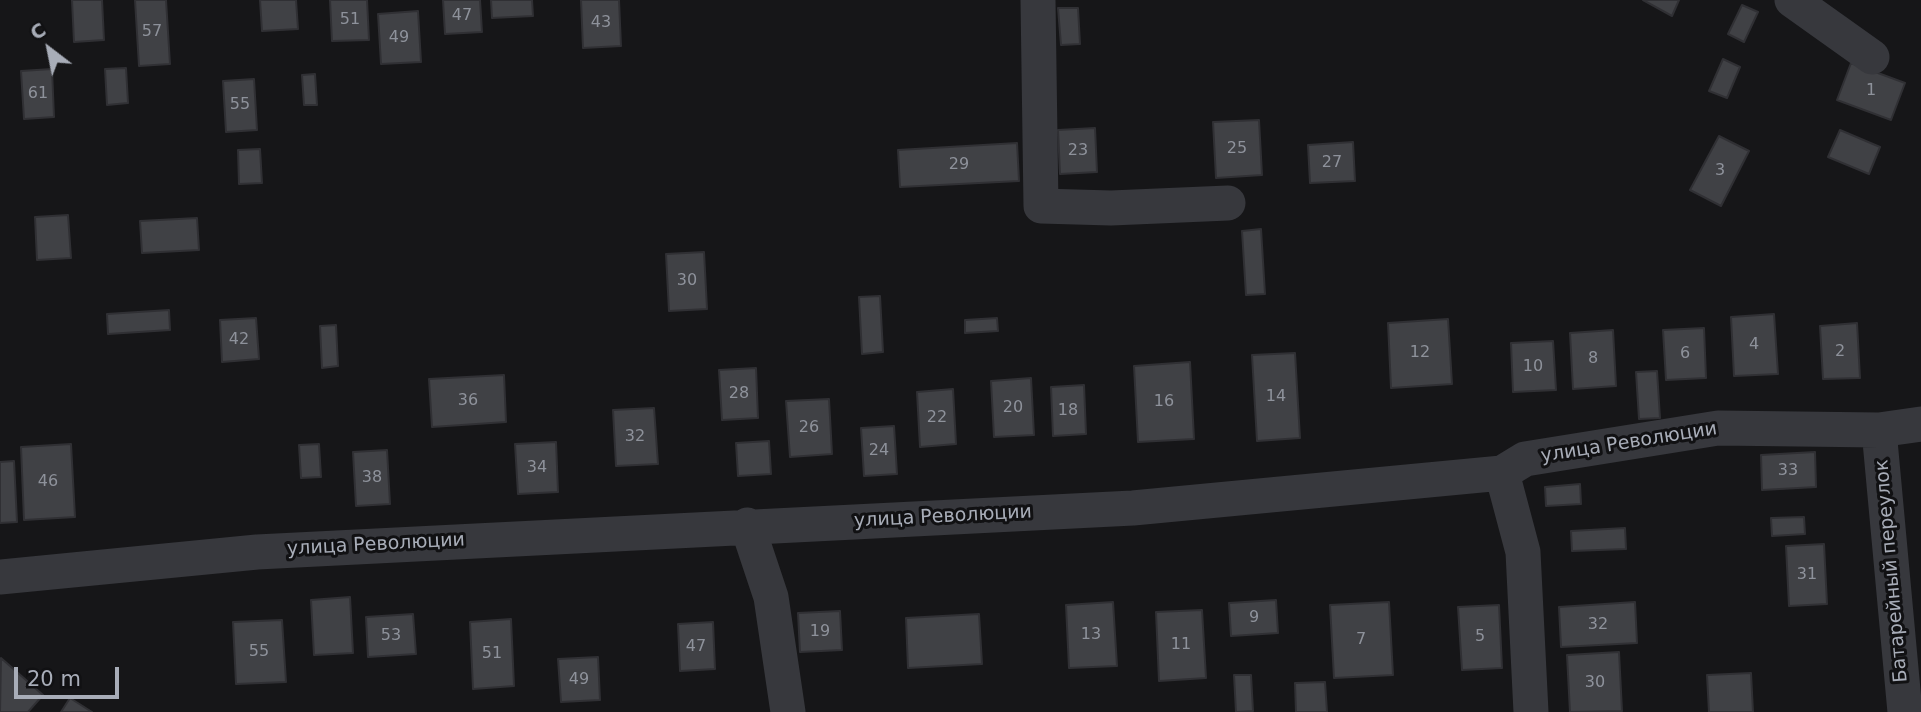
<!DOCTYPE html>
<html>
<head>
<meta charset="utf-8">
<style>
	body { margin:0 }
	#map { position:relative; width:1921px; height:712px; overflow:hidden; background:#161618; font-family:"DejaVu Sans",sans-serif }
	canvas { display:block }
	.north { position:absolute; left:14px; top:14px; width:70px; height:70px; -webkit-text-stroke:5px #111113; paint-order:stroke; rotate:328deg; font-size:19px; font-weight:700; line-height:28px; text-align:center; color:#a8adb8 }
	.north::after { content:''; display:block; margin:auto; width:24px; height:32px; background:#a8adb8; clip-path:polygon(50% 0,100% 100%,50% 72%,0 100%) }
	.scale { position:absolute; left:14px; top:667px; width:105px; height:32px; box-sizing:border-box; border:4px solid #a8adb8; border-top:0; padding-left:9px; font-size:21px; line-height:24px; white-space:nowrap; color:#a8adb8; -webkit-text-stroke:5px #111113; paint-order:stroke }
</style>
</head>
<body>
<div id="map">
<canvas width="1921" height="712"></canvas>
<div class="north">С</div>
<div class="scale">20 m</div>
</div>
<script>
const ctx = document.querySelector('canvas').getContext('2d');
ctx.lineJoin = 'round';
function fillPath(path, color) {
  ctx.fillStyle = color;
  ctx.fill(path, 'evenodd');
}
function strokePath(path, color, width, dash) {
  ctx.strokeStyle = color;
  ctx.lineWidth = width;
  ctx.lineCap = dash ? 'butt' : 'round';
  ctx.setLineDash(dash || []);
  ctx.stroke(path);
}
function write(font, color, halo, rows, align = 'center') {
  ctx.font = font + ' "DejaVu Sans",sans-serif';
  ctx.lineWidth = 6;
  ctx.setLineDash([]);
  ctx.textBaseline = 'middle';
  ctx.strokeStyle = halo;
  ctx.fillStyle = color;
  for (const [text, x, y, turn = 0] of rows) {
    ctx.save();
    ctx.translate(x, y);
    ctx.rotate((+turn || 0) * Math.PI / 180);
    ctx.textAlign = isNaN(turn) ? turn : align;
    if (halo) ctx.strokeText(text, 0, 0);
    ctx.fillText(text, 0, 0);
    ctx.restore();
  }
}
const building = new Path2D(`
	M72,0h30l2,40 -30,2z
	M135,0h31l4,64 -31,2z
	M260,0h36l2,29 -36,2z
	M330,0h37l2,40 -37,1z
	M443,0h37l2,32 -37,2z
	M491,0h41l1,16 -41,2z
	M581,0h38l2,46 -38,2z
	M1643,0h36l-7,16z
	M1742,5l16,7 -14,30 -16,-8z
	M1058,8h20l2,36 -19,1z
	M418,11l3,51 -40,2 -3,-50z
	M1723,59l17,8 -13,31 -18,-7z
	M1851,63l54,20 -14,37 -54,-20z
	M126,68l2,35 -21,2 -2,-36z
	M52,69l2,48 -30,2 -3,-48z
	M315,74l2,31h-13l-2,-30z
	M254,79l3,51 -31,2 -3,-51z
	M1259,120l3,55 -46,3 -3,-56z
	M1095,128l2,44 -37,2 -2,-44z
	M1840,130l40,17 -11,27 -41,-17z
	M1719,136l30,15 -28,55 -31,-16z
	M1353,142l2,39 -45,2 -2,-38z
	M1017,143l2,38 -119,6 -2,-37z
	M260,149l2,34 -23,1 -1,-34z
	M68,215l3,43 -34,2 -2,-43z
	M197,218l2,32 -57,3 -2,-32z
	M1261,229l4,65 -19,1 -4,-64z
	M704,252l3,57 -38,2 -3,-57z
	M880,296l3,56 -21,2 -3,-57z
	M169,310l1,20 -62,4 -1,-20z
	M1774,314l4,60 -44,2 -3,-59z
	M256,318l3,41 -37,3 -2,-42z
	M997,318l1,13 -33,2v-13z
	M1448,319l4,65 -61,4 -3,-65z
	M1857,323l3,55 -37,1 -3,-53z
	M336,325l2,41 -16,2 -2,-42z
	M1704,328l2,50 -40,2 -3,-50z
	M1613,330l3,56 -43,3 -3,-56z
	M1553,341l3,49 -43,2 -2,-49z
	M1295,353l5,85 -43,3 -5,-86z
	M1190,362l4,77 -56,3 -4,-76z
	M756,368l2,50 -36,2 -3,-50z
	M1657,371l3,47 -21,1 -3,-47z
	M504,375l2,47 -74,5 -3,-48z
	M1031,378l3,57 -40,2 -3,-56z
	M1084,385l2,49 -33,2 -2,-49z
	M953,389l3,55 -36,3 -3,-55z
	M829,399l3,55 -42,3 -4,-56z
	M654,408l4,56 -42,2 -3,-56z
	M894,426l3,48 -33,2 -3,-48z
	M769,441l2,33 -33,2 -2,-33z
	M556,442l2,50 -40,2 -3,-50z
	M71,444l4,73 -51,3 -3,-73z
	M319,444l2,33 -20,1 -2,-33z
	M387,450l3,54 -34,2 -3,-54z
	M1815,452l1,35 -54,3 -1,-35z
	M14,461l3,61 -17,1v-61z
	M1580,484l1,20 -35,2 -1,-19z
	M1804,517l1,17 -33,2 -1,-18z
	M1625,528l1,21 -54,2 -1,-20z
	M1824,544l3,60 -38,2 -3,-60z
	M350,597l3,56 -39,2 -3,-55z
	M1276,600l2,33 -47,3 -2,-33z
	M1113,602l4,64 -48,2 -3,-63z
	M1389,602l4,73 -59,3 -4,-73z
	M1635,602l2,41 -76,4 -2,-40z
	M1499,605l3,63 -40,2 -4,-63z
	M1202,610l4,68 -47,3 -3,-69z
	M840,611l2,39 -42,2 -2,-39z
	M413,614l3,40 -48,3 -2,-40z
	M979,614l3,50 -74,4 -2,-50z
	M511,619l3,67 -41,3 -3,-67z
	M282,620l4,62 -50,2 -3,-62z
	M713,622l2,47 -35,2 -2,-47z
	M1619,652l3,59 -52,1 -3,-57z
	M598,657l2,43 -39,2 -3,-43z
	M1,658l42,37 -15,17h-28z
	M1751,673l2,39h-44l-2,-37z
	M1234,675h17l2,36 -17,1z
	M1325,682l2,30h-31l-1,-29z
	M70,698l22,14h-31z`);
fillPath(building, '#404145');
strokePath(building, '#303034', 2);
strokePath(new Path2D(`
	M1038,0l3,206 70,2 117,-5
	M1792,0l80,57
	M1879,430l26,282
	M1502,473l21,79 8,160
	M747,525l24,72 17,115
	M0,577l257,-25 876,-44 369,-35 23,-14 193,-31 161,2 42,-6`), '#37383d', 35);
write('16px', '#8e929b', null, [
	["47",462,16],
	["51",350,20],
	["43",601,23],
	["57",152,32],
	["49",399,38],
	["1",1871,91],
	["61",38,94],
	["55",240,105],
	["25",1237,149],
	["23",1078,151],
	["27",1332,163],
	["29",959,165],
	["3",1720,171],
	["30",687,281],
	["42",239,340],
	["4",1754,345],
	["2",1840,352],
	["12",1420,353],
	["6",1685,354],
	["8",1593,359],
	["10",1533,367],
	["28",739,394],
	["14",1276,397],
	["36",468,401],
	["16",1164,402],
	["20",1013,408],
	["18",1068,411],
	["22",937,418],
	["26",809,428],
	["32",635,437],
	["24",879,451],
	["34",537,468],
	["33",1788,471],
	["38",372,478],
	["46",48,482],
	["31",1807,575],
	["9",1254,618],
	["32",1598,625],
	["19",820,632],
	["13",1091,635],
	["53",391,636],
	["5",1480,637],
	["7",1361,640],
	["11",1181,645],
	["47",696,647],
	["55",259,652],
	["51",492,654],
	["49",579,680],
	["30",1595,683]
]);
write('19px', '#a8adb8', '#111113', [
	["улица Революции",1629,443,-9],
	["улица Революции",943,517,-3],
	["улица Революции",376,545,-3],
	["Батарейный переулок",1892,571,-95]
]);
</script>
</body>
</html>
